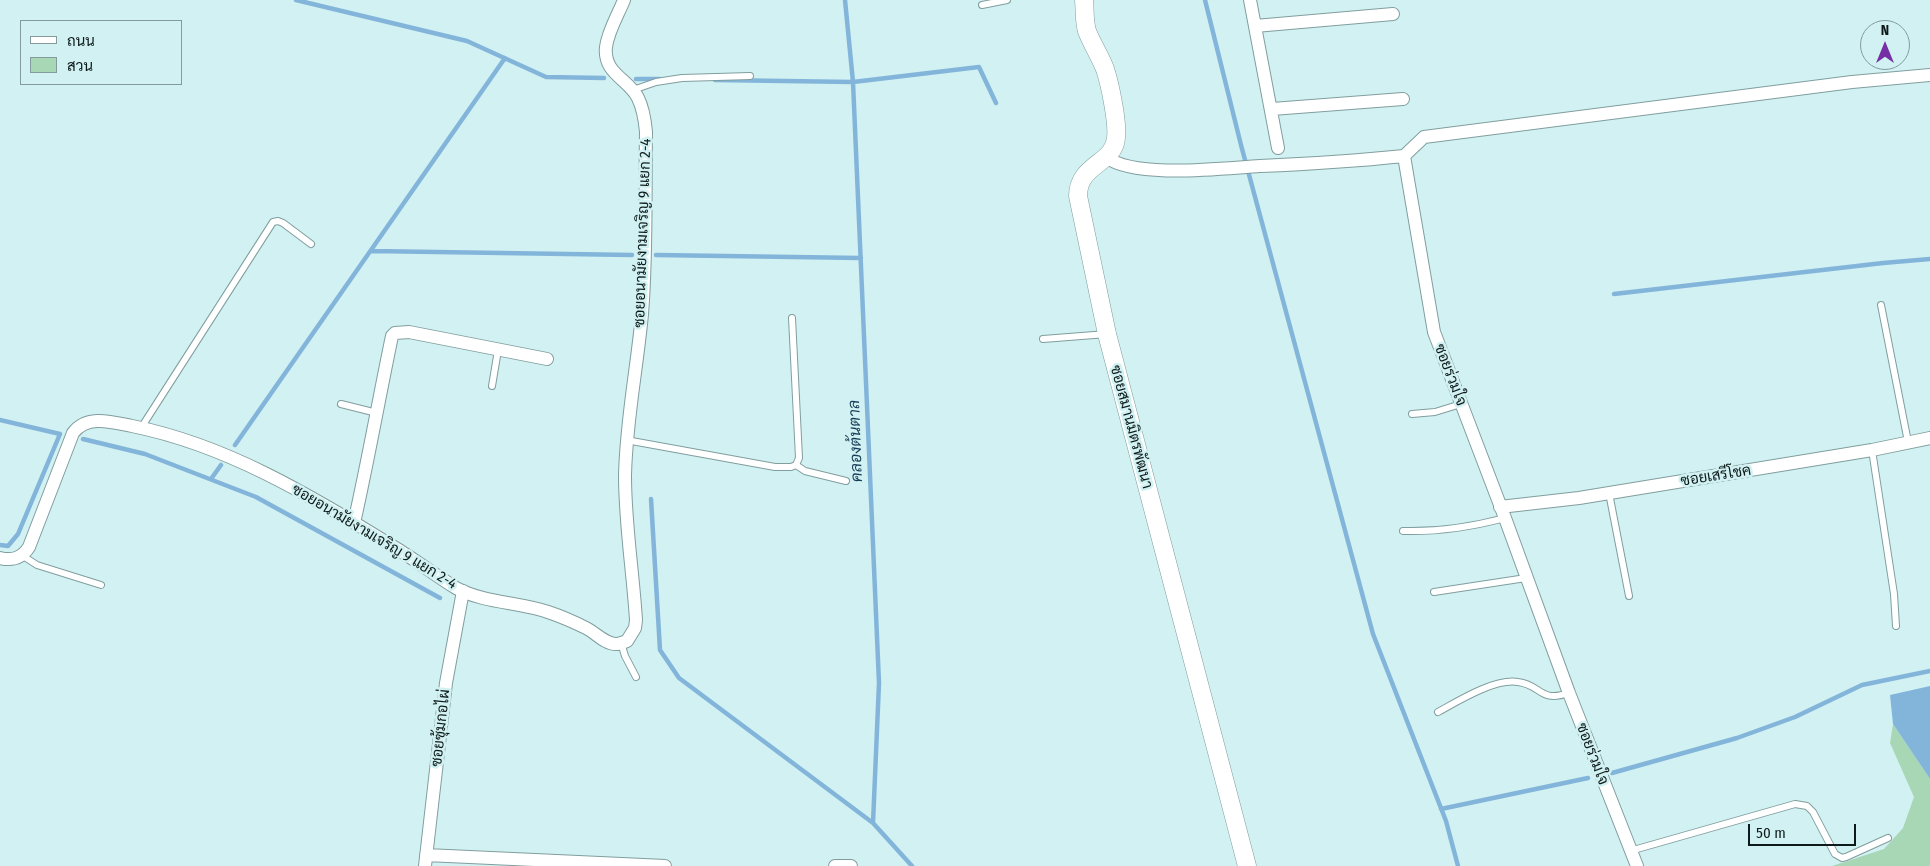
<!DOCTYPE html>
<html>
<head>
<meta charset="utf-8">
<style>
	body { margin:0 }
	#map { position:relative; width:1930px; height:866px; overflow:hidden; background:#d2f1f2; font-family:"Fira Sans Condensed",Sarabun,sans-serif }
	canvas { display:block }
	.legend { position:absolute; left:20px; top:20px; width:162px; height:65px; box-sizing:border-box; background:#d2f1f2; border:1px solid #849b9c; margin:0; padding:6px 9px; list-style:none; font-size:15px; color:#0e1a1a }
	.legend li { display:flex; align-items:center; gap:10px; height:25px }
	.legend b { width:25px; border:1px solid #849b9c }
	.north { position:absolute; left:1860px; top:20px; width:50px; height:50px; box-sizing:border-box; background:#d2f1f2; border:1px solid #849b9c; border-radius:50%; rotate:0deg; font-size:14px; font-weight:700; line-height:20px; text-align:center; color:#0e1a1a }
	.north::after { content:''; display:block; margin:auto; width:18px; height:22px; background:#7530a4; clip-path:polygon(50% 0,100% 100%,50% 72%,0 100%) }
	.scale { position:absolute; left:1748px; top:824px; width:108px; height:22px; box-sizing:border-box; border:2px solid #0e1a1a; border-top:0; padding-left:6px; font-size:15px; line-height:18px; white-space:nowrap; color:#0e1a1a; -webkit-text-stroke:4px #d2f1f2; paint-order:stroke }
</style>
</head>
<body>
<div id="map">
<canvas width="1930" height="866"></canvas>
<ul class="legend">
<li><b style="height:6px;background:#fff"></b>ถนน</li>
<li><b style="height:14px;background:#a8d7b5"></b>สวน</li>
</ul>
<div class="north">N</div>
<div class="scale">50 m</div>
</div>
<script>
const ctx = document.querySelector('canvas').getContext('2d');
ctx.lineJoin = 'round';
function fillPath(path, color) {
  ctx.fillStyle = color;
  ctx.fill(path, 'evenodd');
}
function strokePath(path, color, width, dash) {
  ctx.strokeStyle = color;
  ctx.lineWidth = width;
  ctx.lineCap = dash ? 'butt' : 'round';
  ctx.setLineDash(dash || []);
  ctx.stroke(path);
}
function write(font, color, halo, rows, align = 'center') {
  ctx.font = font + ' "Fira Sans Condensed",Sarabun,sans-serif';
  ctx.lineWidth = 5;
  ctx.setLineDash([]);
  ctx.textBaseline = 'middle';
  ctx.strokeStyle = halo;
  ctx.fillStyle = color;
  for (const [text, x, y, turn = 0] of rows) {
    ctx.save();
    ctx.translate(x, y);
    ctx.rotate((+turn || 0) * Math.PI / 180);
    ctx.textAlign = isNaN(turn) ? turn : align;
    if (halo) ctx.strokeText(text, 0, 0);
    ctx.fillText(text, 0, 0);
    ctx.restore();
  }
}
fillPath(new Path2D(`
	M1893,724l37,55v87h-98l52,-17 19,-21 11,-31 -24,-54z`), '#a8d7b5');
fillPath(new Path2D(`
	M1930,686v93l-37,-55 -3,-29z`), '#83b5db');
strokePath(new Path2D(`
	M296,0l171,41 79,36 58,1
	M845,0l8,82 26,601 -6,140 39,43
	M1205,0l36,145 132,489 73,187 12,45
	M636,79h24
	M715,80l138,2 126,-15 17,36
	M371,251l261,4
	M656,255l205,3
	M1614,294l269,-31 47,-4
	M0,420l60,14 -42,100 -10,12 -8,-1
	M83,439l62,15 111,43 184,101
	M235,445l270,-387
	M211,479l10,-14
	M651,499l9,151 19,28 194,145
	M1612,773l125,-35 58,-21 67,-32 68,-14
	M1441,809l147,-31`), '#83b5db', 4.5);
const lane = new Path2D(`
	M982,5l25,-5
	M633,90l23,-8 26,-4 68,-2
	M1881,305l27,137
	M1043,339l64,-5
	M492,386l6,-36
	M341,404l36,9
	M1412,414l23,-2 26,-8
	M141,428l132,-206 5,-1 5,2 28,21
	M626,440l149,27h16l5,-2 3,-7 -7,-140
	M1872,450l22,144 2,32
	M796,465l9,6 41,10
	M1609,493l20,103
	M1403,531c35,1 68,-4 102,-13
	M23,556l14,9 64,20
	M1434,592l92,-14
	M621,643l4,13 11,21
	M1438,712c20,-11 57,-34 80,-30 24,3 21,21 51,11
	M1630,851l165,-47 12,2 6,6 22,42 7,4 4,-1 42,-19`);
const street = new Path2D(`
	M1250,0l28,148
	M1255,26l138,-12
	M1272,109l131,-10
	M1404,156l20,-19 428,-55 78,-7
	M1106,157c29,22 117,11 154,9 48,-2 96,-5 144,-10l30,176 71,186 64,175 68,173
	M1500,507l79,-9 293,-48 58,-12
	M354,523c14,-62 25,-125 38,-187l3,-3 14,-1 138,27
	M0,558c13,3 22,0 29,-11l44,-114c14,-19 39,-11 59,-7 100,20 185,74 270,126 19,12 36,25 54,36 28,15 62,14 92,24 12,4 26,10 38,16 10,5 19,16 30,16 4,0 8,-2 11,-3l8,-13 1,-8c-3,-48 -11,-96 -11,-144 1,-55 12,-107 17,-162 5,-60 3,-121 4,-182 -1,-11 -3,-24 -8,-34 -9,-19 -35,-24 -32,-51 2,-16 12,-32 18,-47
	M426,855l239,11
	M425,866l21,-183 17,-92
	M835,866h16`);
const secondary = new Path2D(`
	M1084,0c1,10 0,21 3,31 5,13 13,25 18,38 5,15 13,54 11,69 -2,26 -38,26 -38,58l29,138 140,532`);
strokePath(lane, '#819e9f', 8);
strokePath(street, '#819e9f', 14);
strokePath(secondary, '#819e9f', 19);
strokePath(lane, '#fff', 6);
strokePath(street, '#fff', 12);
strokePath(secondary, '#fff', 18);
write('15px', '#0e1a1a', '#d2f1f2', [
	["ซอยอนามัยงามเจริญ 9 แยก 2-4",643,233,-88],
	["ซอยร่วมใจ",1450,375,69],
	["ซอยสมานมิตรพัฒนา",1131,427,75],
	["ซอยเสรีโชค",1716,476,-9],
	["ซอยอนามัยงามเจริญ 9 แยก 2-4",374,537,31],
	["ซอยซุ้มกอไผ่",441,728,-84],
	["ซอยร่วมใจ",1592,754,69]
]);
write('italic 16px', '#163d58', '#d2f1f2', [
	["คลองต้นตาล",856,441,-92]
]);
</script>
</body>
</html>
